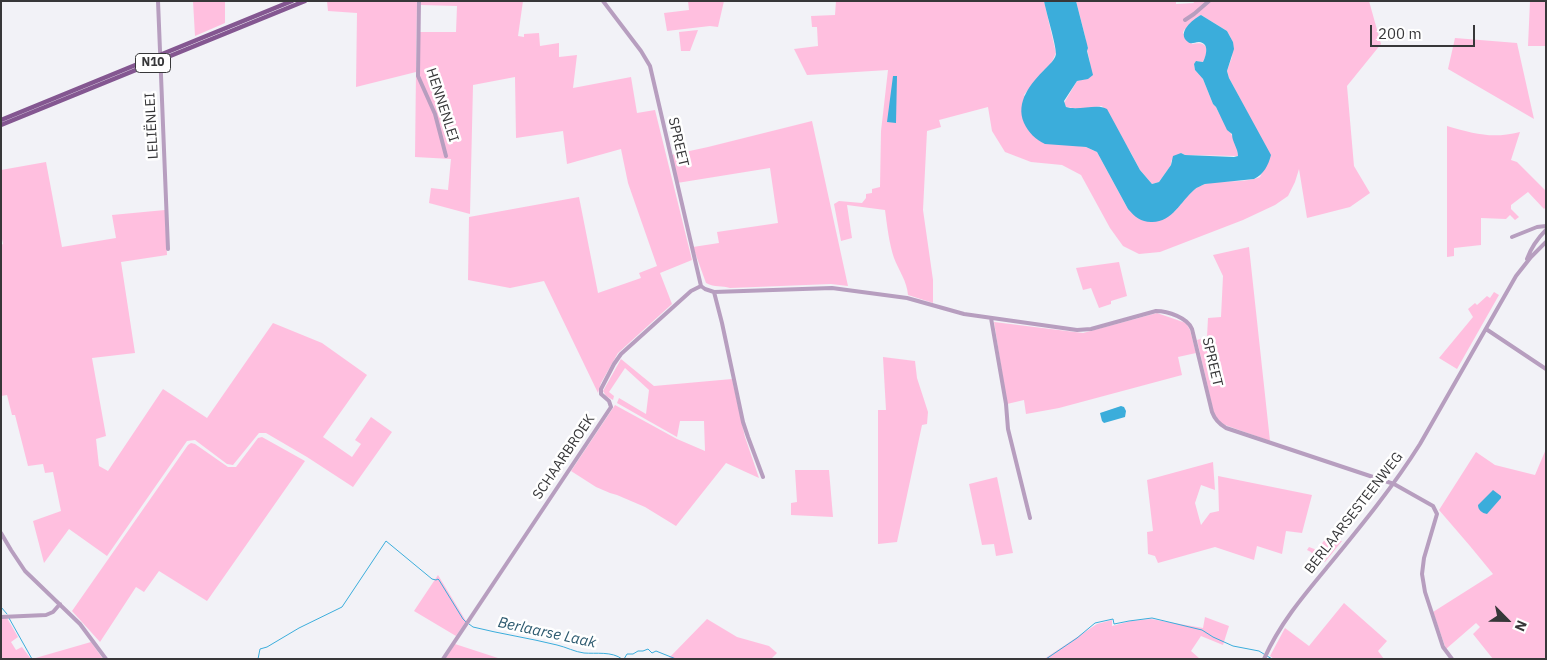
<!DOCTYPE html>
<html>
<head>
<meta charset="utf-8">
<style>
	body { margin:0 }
	#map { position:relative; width:1547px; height:660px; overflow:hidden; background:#f2f2f7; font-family:"IBM Plex Sans",sans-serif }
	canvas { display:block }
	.frame { position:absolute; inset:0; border:2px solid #373739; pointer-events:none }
	.north { position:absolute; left:1482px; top:595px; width:50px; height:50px; -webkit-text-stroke:4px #fff; paint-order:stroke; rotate:113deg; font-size:14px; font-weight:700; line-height:20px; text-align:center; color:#373739 }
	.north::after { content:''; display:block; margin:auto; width:18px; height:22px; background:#373739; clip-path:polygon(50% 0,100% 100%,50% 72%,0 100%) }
	.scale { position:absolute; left:1370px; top:25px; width:105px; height:22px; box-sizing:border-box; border:2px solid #373739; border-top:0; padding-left:6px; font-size:15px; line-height:18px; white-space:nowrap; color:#373739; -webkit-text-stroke:4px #fff; paint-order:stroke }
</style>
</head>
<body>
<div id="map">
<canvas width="1547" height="660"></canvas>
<div class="frame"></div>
<div class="north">N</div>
<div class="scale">200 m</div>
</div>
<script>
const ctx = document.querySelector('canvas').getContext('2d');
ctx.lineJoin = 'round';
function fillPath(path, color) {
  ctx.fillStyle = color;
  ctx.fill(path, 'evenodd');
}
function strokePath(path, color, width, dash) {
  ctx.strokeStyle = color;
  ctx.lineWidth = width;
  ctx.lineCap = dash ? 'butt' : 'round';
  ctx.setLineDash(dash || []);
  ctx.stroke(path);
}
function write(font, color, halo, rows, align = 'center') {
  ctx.font = font + ' "IBM Plex Sans",sans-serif';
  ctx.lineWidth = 5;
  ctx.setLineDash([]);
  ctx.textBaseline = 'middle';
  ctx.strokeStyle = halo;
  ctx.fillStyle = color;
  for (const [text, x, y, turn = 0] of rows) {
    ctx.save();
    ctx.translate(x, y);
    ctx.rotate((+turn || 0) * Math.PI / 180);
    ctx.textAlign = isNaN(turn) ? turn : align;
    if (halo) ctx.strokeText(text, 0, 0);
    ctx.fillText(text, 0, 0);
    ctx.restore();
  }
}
fillPath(new Path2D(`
	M193,1h32v22l-30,13z
	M327,1h90l-1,71 2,1 2,-41h36l1,-26 -36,-1v-4h102l-5,35 6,1v-3l15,-1 1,13 19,-3v14l18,-2 -4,33 58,-11 6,36 18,-3 37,150 -32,13 12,31 -54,49 -17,30 -3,10 -54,-112 -34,7 -42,-8 1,-63 110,-20 19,96 43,-15 -2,-5 18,-7 -29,-83 -7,-34 -54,15 -4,-33 -47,7 -1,-61 -42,8 -3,129 -41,-11 2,-15 17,2 3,-31 -36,-2 1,-85 -60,15 1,-74 -29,-2z
	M688,1h36l-6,26 -8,-1 -43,5 -3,-18 25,-3z
	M836,1h208l12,52 -5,11 -8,7 -19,24 47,50 15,2 11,5 31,57 46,3c7,-7 13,-17 21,-23 16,-12 47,-4 65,-12l10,-22 -41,-77 -2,-7 5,-14 1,-15 -6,-11 -26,-16c-7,3 -10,11 -17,15l-1,3 9,11c15,-3 18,5 11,18l-6,-1 -3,3 1,6 8,9 10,25 3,3c6,14 23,34 22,49l-53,-1 -4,-2 -10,8v4l-12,17 -7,2 -12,-14 -9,-17 -29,-47 -22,3 -14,-2 -2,-4 13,-22 8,-2 5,-17 -3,-12 1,-3 -3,-5 1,-2 -10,-39h100v3l18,-1 -1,-2h176l12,43 -34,42 7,80 16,27 -20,14 -43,11 -8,-49 -4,13 -7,14 -13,9 -32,15 -83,32 -21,2 -16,-8 -13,-18 -29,-53 -19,-10 -31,-3 -26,-10 -13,-21 -4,-24 -49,13 2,7 -14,4 -4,79 10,70v23l-25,-8c-1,-14 -9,-24 -14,-37 -5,-15 -7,-33 -9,-48l-38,-5 5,33 -11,3 -7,-37 5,-3 23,2 4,-5v-4l6,-1v-4l8,-2 1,-56 7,-61 -81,5 -13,-26 24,-3 -1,-19h-5l-1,-11 24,-1z
	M1530,1h16v45h-18z
	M698,30l-8,21h-9l-2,-19z
	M1455,38l62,5 17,76 -86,-50z
	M812,121l36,165 -17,-2 -101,4c-8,-3 -15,0 -24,-5l-13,-36 26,-4 -2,-11 61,-9 -8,-55 -93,15 -6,-28 37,-8z
	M1447,126c28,8 45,13 73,6l-9,28 6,2 29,29v16l-2,2 -16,-17 -17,13v4l8,8 -4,3 -5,-5 -4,4 -25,-1v27l-27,3v8l-7,1z
	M46,162l16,85 54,-9 -4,-23 53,-5 2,45 -46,7 14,91 -43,5 14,78 -10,3 3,27 9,5 55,-82 44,29 66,-95 49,20 45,32 -44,62 29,20 9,-13 -6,-4 16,-23 21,15 -39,55 -46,-30 -41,-24h-7l-26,32 -6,-1 -32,-24 -8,1 -80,115 -38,-27 -25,34 -11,-42 28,-10 -8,-39 -8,1 -2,-9 -15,2 -13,-51h-3l-5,-20 -6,1v-151l2,-1 -2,-10v-64z
	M1249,247l21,194 -45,-16 -4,-2 -7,-9 -17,-74 10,-3 1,-19 13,-1 2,-41 -10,-21z
	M1119,262l8,34 -16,5v3l-12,4 -8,-20 -8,2 -7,-22z
	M1494,292l5,3 -42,74 -18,-11 34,-41 -5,-8 7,-6 2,2 10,-9 3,2z
	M1157,313l29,10 4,7 6,23 -18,4 4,18 -123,33 -33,6 -2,-14 -17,4 -13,-82 89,11z
	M883,357l32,4 2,17 11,34 -1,12 -5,1 -25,117 -19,2v-134h8z
	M621,359l33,27 78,-7 13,58 14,41 -33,-15 -50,63 -31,-19 -28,-12 -7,-2 -14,-6 -25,-16 44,-66 62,34 28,12 -1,-30h-24l-3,16 -60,-34 2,-5 27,16 3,-24 -24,-22 -16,24 5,4 -1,4 -7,-4 -3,-5z
	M262,437l43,24 -98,140 -48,-30 -15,21 -8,-5 -36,55 -28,-31 116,-166 3,-2 4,1 33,23h8l22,-29z
	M1546,449v210h-53l-20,-25 7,-7 -4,-4 -30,26 -13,-37 60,-38 -23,-28 -31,-36 37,-58 19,13 40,10z
	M1213,462l2,28 -14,-5 -6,18 6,22 9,-12 9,-2 -1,-35 94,19 -10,38 -16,-2 -4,23 -25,-8 -3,14 -39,-13 -57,16 -3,-7 -7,-2 -1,-22 6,-1 -6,-51z
	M795,470h34l4,47 -42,-2v-12l6,-1z
	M997,477l16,76 -17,3 -2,-12 -12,1 -13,-61z
	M1326,538l16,3 -17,21 -11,-5 -3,-5 -4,-2 2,-3 8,3z
	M438,575l28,46 -10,15 -42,-25z
	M1344,603l43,38 -9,10 6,8h-110l-4,-3 15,-28 24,18z
	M1205,617l24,9 -6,19 -22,-9 -10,15 9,8h-156l53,-35 15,-4v6l19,-5 20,-2 52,9z
	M1,618h6l11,19 -7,5 5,8 6,-3 9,12h-30z
	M707,619l30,18 32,9 8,7 -6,6h-103z
	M91,642l12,17h-71z
	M455,644l46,15h-56z`), '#ffbfdf');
fillPath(new Path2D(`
	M1044,1h32l12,47 -1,3 6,24 -5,4 -11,2 -13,20 2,6c13,4 31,-4 41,2l33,61 12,14 7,-2 12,-17 2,-9 8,-3 4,2 49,2 4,-1c0,-8 -6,-14 -6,-22l-5,-4 -11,-23 -3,-3 -10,-25 -8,-9 -1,-6 2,-3 7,1c3,-6 7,-19 -4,-20 -5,0 -7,3 -11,0 -12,-9 5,-23 13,-27l26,16 6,11 1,7 -7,22 2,7 42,77c-3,11 -7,19 -17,24l-49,5c-4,2 -8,3 -11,6 -13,11 -22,33 -43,32 -10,0 -16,-5 -23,-13l-31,-57 -11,-5 -41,-3c-9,-4 -17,-12 -21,-21 -9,-21 7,-40 21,-54 4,-4 10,-9 11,-15 0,-10 -10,-42 -12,-53z
	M893,76h4l-1,47 -9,-1z
	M1121,406l3,1 2,4 -1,6 -21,6 -2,-2 -2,-8z
	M1493,490l8,6v2l-14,16c-5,-1 -9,-4 -9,-9z`), '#3baddb');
strokePath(new Path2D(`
	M1,607l6,7
	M9,618l23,41
	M469,624l4,3c28,7 56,11 84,18 9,2 18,7 27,8 12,1 28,-2 38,6
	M258,659l2,-10 7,-2 32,-19 43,-21 44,-66 46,38 4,1 2,-1 1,1 24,39 3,3
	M624,659l3,-5h6l5,-3h5l5,-2 4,4 4,-2 20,8
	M1046,659l31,-21 18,-15 18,-4 1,5 15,-3 23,-3 50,12 11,7 20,9 26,5 13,8`), '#3baddb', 1);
strokePath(new Path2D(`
	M158,1l10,248
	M419,1l-1,75 17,38 11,42
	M603,1l38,50 9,15 51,220 4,3 9,3 118,-4 75,10 57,16 113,16 14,-1 65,-18c12,0 32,7 36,18l20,83c3,8 7,12 14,16l168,56 39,22 4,8 -13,44 -2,16 3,18 18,55 9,12
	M1185,20l9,-6 15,-13
	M1512,237l25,-10 9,-1
	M1527,259c4,-11 10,-20 19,-29
	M714,292l8,31 21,99 5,15 15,40
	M991,318l15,86 2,25 22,89
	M1486,329l60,40
	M1,533l10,17 14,21 55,53 26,35
	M1,617l45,-2 7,-3 7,-8
	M443,659l168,-252 -2,-6 -8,-7v-5l13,-25 7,-10 70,-63 10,-5
	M1264,659c16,-36 40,-64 65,-94 32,-39 64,-78 91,-121l96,-168 15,-19 15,-15`), '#b79ebf', 4);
strokePath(new Path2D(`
	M1,120l291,-119
	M1,125l304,-124`), '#845791', 4.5);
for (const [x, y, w] of [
	[153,63,35]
]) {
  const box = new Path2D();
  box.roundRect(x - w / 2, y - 9.5, w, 19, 4);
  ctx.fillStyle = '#fff';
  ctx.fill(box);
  strokePath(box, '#373739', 1);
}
write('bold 12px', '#373739', null, [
	["N10",153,63]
]);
write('14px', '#373739', '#fff', [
	["HENNENLEI",442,105,72],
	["LELIËNLEI",152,126,-93],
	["SPREET",678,142,77],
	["SPREET",1212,362,77],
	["SCHAARBROEK",564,457,-56],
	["BERLAARSESTEENWEG",1354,513,-52]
]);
write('italic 15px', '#2d5a6f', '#fff', [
	["Berlaarse Laak",547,633,12]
]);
</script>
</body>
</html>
